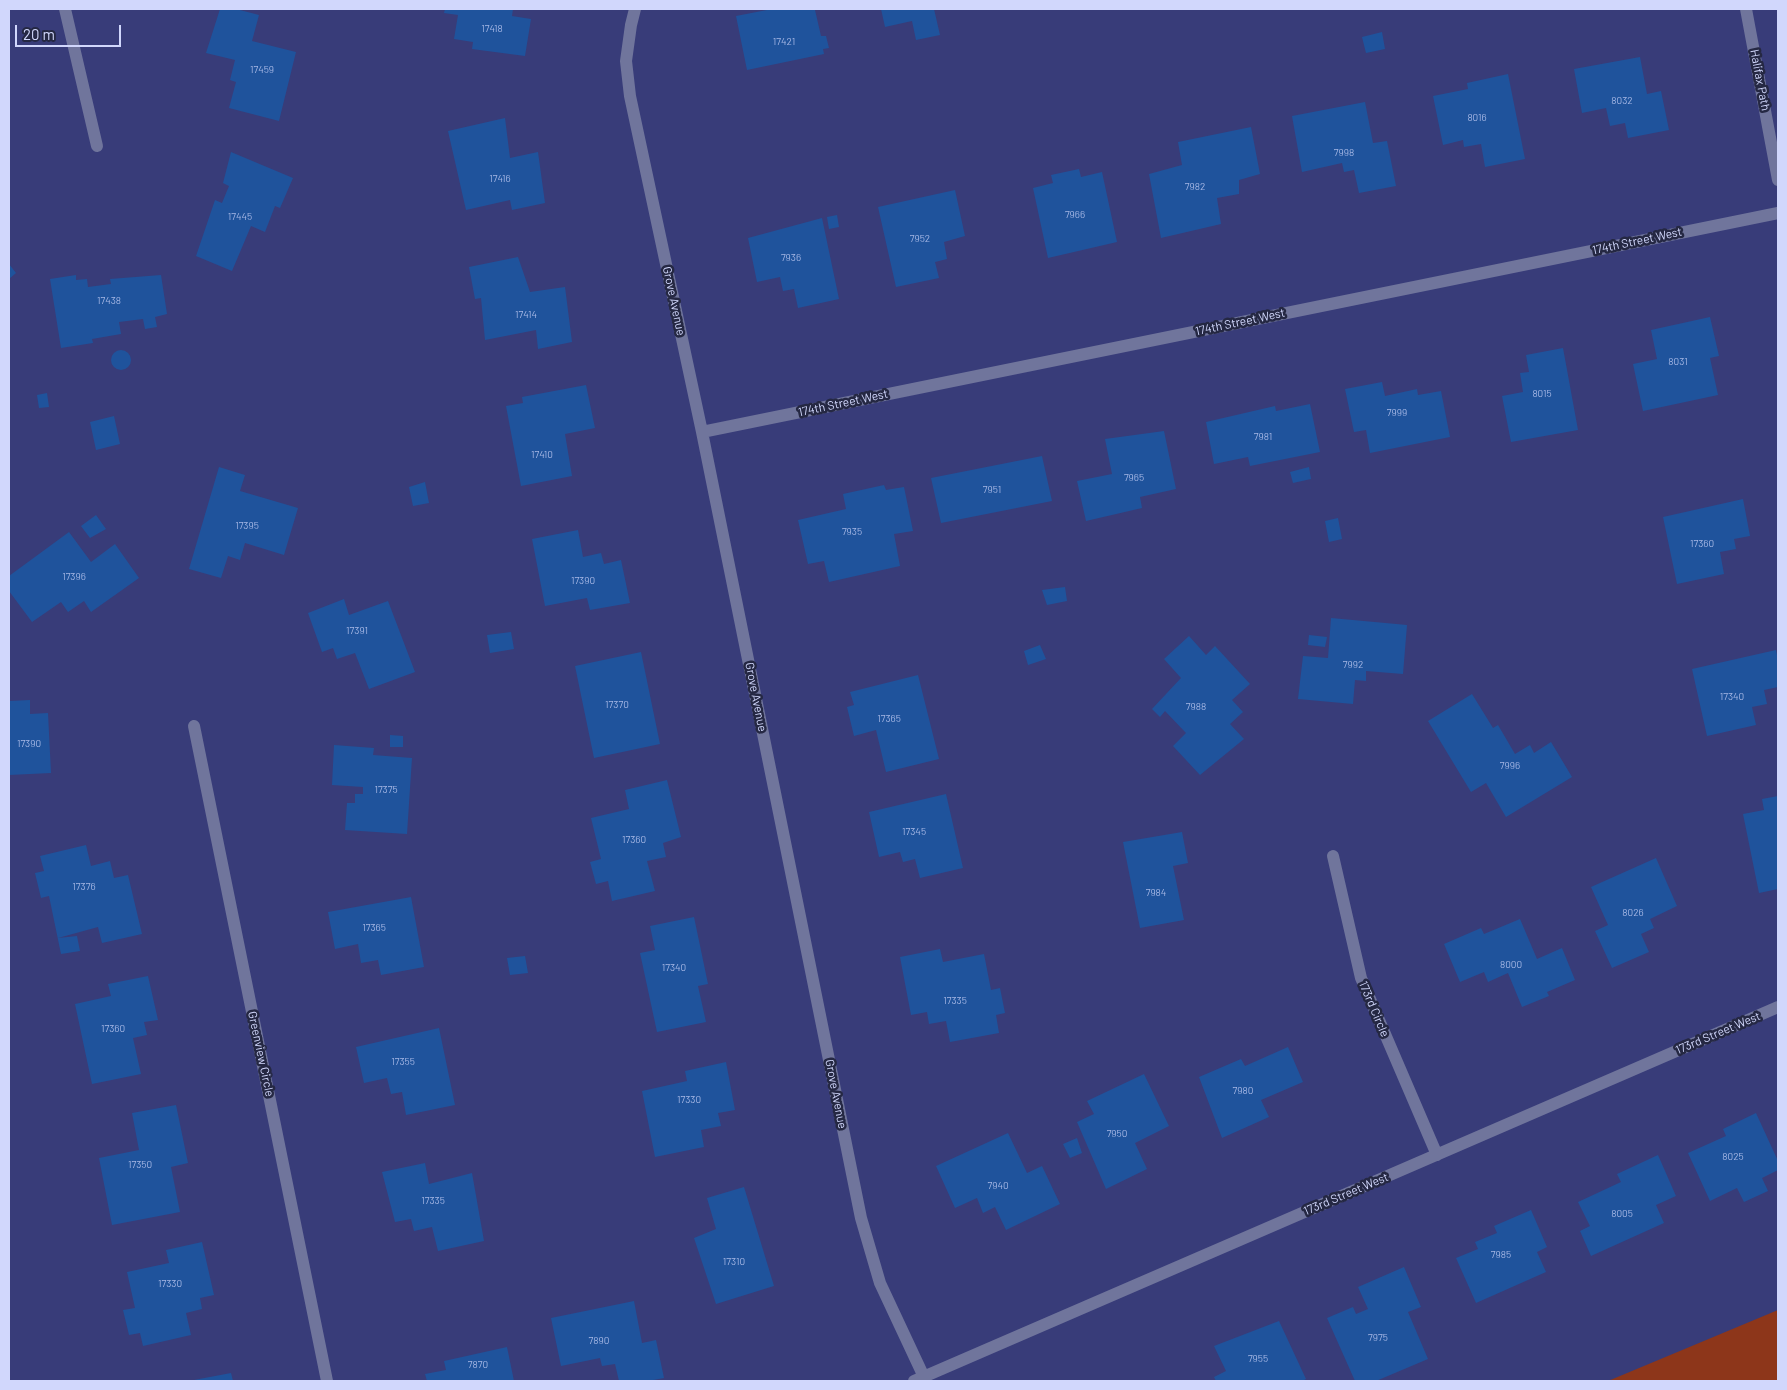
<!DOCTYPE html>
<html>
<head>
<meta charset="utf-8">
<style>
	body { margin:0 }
	#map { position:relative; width:1787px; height:1390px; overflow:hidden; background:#383c79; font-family:Barlow,sans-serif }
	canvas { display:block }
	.frame { position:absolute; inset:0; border:10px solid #d1d7fc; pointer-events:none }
	.scale { position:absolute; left:15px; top:25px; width:106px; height:22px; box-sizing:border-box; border:2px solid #d1d7fc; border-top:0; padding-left:6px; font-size:15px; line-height:18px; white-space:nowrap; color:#d1d7fc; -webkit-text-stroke:4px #252843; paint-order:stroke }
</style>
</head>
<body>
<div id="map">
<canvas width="1787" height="1390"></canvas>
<div class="frame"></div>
<div class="scale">20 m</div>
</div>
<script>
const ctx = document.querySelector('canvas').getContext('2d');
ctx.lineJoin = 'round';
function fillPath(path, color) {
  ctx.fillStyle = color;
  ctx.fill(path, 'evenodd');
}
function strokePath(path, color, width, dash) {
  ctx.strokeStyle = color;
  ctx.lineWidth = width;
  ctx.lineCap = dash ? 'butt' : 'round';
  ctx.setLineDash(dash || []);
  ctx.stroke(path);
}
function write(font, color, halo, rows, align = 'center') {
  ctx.font = font + ' Barlow,sans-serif';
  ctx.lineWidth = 5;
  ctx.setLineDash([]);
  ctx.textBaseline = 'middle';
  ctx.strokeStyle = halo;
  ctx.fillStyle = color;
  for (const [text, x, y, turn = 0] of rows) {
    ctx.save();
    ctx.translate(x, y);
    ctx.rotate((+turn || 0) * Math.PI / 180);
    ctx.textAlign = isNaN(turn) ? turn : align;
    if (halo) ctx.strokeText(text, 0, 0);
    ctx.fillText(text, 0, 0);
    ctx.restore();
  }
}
fillPath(new Path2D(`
	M1778,1310v71h-170z`), '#8d361a');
fillPath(new Path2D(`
	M220,9h16l23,6 -7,26 44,11 -17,69 -50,-13 7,-26 -6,-2 5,-20 -29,-7z
	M445,9h68l-1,7 19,3 -6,37 -53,-7 1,-7 -19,-3 4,-24 -14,-2z
	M772,9h47l-4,1 6,26h5l3,12 -6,1 1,5 -77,16 -11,-54z
	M881,9h53l6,26 -24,5 -4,-19 -27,6z
	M1382,32l3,17 -19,4 -4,-16z
	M1640,57l7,37 14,-3 8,39 -41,8 -3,-15 -15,3 -4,-18 -24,5 -8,-44z
	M1508,74l17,85 -40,8 -4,-23 -17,3 -1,-7 -20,5 -10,-49 35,-7 -1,-6z
	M1365,102l8,41 14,-2 9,45 -37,7 -5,-23 -10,2 -2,-9 -40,9 -10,-56z
	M505,118l5,40 28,-6 7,51 -33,7 -2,-10 -44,10 -18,-79z
	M1251,127l9,47 -21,6v14l-22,4 4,26 -60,14 -12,-64 33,-9 -4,-23z
	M231,152l62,26 -13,30 -5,-2 -10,26 -14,-6 -19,45 -36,-15 19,-56 7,3 7,-17 -6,-3z
	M1079,169l2,8 21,-5 15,70 -69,16 -15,-70 20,-5 -2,-8z
	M955,190l10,46 -21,6 3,17 -12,3 4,16 -43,9 -18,-80z
	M837,215l2,12 -10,2 -2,-12z
	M822,218l17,81 -41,9 -4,-19 -11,2 -3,-14 -23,5 -9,-44z
	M518,257l12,35 35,-5 7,55 -34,7 -2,-19 -51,10 -4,-42 -6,1 -6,-32z
	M9,264l7,9 -7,6z
	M76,275v5l11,-1 1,8 23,-3 -1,-5 51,-4 6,39 -12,3 2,10 -12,2 -2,-10 -24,3 2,12 -29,5 1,4 -32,5 -11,-69z
	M1710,317l9,39 -9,2 8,37 -75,16 -10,-47 24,-5 -6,-29z
	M1563,348l15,82 -67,12 -9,-46 21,-4 -3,-19 9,-1 -3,-17z
	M111 360a10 10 0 1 1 20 0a10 10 0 1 1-20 0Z
	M1382,382l3,14 32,-7 1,6 23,-4 9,46 -80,16 -4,-23 -12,2 -9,-43z
	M586,385l9,43 -30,6 7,42 -51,10 -15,-80 17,-3 -1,-6z
	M47,393l2,14 -10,1 -2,-13z
	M1310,404l10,48 -70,14 -2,-9 -34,7 -8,-42 69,-16 1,5z
	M114,416l6,28 -24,6 -6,-28z
	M1164,431l12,58 -36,8 2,11 -56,13 -9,-40 35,-7 -7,-35z
	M1042,456l10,45 -111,22 -10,-45z
	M219,467l26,8 -5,16 58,17 -14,47 -39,-12 -5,17 -12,-4 -7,22 -32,-9z
	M1309,467l2,12 -18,4 -3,-11z
	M425,482l4,21 -16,3 -4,-19z
	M884,485l2,5 18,-3 9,44 -19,3 6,32 -71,16 -5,-21 -16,3 -10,-44 48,-11 -3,-15z
	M1743,499l7,37 -16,3 2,10 -16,3 4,22 -47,10 -14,-67z
	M96,515l10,14 -16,9 -9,-12z
	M1338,518l4,21 -13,3 -4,-21z
	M578,530l5,27 18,-4 3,11 17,-4 9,43 -40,7 -3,-12 -42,8 -13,-67z
	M69,532l22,30 24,-18 24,34 -48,34 -7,-11 -16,11 -7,-10 -29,20 -23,-31v-15z
	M1065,587l2,14 -20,4 -5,-15z
	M344,599l5,16 39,-14 27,71 -46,17 -14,-36 -18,6 -4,-11 -11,4 -14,-39z
	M1331,618l76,7 -4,49 -37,-3v10l-11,-1 -2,24 -55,-5 5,-43 25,2z
	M511,632l3,17 -24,4 -3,-18z
	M1309,635l18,2 -2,10 -17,-2z
	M1189,636l17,19 9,-9 35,38 -18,16 11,12 -13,12 14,15 -44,36 -27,-29 13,-13 -21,-22 -5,6 -8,-8 29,-31 -17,-19z
	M1040,645l6,14 -18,6 -4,-14z
	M1776,650l2,10v27l-14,3 3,14 -15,3 4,18 -49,11 -15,-67z
	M641,652l19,92 -66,14 -19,-92z
	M918,675l21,84 -53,13 -10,-42 -22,6 -7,-29 7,-2 -4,-13z
	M1472,694l21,34 5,-3 17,29 15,-9 4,8 17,-11 21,35 -66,40 -20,-34 -15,9 -43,-71z
	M30,700v14l18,-1 3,60 -42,2v-74z
	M390,735l13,1v11h-13z
	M334,745l40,3 -1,7 39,3 -5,76 -62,-4 2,-27h8v-9h8v-7l-31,-2z
	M667,780l14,57 -18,6 3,14 -19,4 8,30 -43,10 -4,-20 -12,3 -6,-22 11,-3 -10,-41 38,-9 -4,-19z
	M946,794l17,74 -43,10 -5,-19 -12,3 -3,-10 -21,5 -10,-45z
	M1778,796v93l-19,4 -16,-79 21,-4 -2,-11z
	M1182,832l6,31 -15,3 11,54 -44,8 -17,-86z
	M86,845l5,21 19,-5 4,17 14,-3 14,59 -40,9 -4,-16 -40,11 19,-2 3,15 -19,3 -12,-58 -8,2 -6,-25 9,-2 -4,-15z
	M1656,858l21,48 -27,13 4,9 -13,6 8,18 -37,16 -17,-37 13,-6 -17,-38z
	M411,897l13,70 -43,8 -3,-15 -17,3 -3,-19 -23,5 -7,-37z
	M694,917l14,67 -10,2 8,36 -49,10 -17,-79 15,-3 -5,-24z
	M1520,919l17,40 25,-11 13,32 -28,12 2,4 -27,11 -14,-34 -20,9 -4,-10 -24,10 -16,-38 37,-16 3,6z
	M940,949l3,13 41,-8 7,36 9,-2 5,25 -9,2 3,18 -49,9 -4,-21 -17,3 -2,-12 -16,3 -11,-58z
	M525,956l3,17 -18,2 -3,-17z
	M148,976l10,44 -14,2 3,13 -14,3 8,36 -49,10 -17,-80 36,-8 -3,-12z
	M439,1028l16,77 -49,10 -4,-23 -11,2 -4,-16 -23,5 -8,-36z
	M1288,1047l15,35 -42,18 8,17 -47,21 -23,-61 42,-18 4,7z
	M726,1062l9,48 -17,3 3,13 -20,4 3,17 -49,10 -13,-66 45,-10 -2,-10z
	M1144,1074l25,52 -34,17 12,26 -41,20 -29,-67 17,-8 -7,-13z
	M176,1105l12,58 -17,4 9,45 -68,13 -13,-67 40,-8 -7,-37z
	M1756,1113l22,48v9l-16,8 6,13 -24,11 -7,-14 -27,13 -22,-48 38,-17 -3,-7z
	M1008,1133l19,40 15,-7 18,38 -54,26 -11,-23 -12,6 -6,-15 -22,10 -19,-42z
	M1077,1138l5,15 -12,5 -7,-14z
	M1658,1155l18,41 -20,9 8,18 -73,33 -11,-25 10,-5 -12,-24 43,-20 -4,-8z
	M425,1163l4,21 43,-11 12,68 -46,10 -6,-24 -18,4 -3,-12 -16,3 -13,-50z
	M744,1187l30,99 -58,18 -22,-66 22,-9 -9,-31z
	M1531,1210l16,37 -10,5 9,20 -70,31 -20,-45 22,-9 -3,-7 22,-9 -3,-7z
	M202,1242l12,53 -14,3 2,11 -16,4 5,22 -48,11 -3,-13 -11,2 -6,-25 12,-2 -8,-36 42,-9 -3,-13z
	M1404,1267l17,40 -13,5 20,47 -52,22h-21l-28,-63 26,-11 3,7 12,-5 -10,-22z
	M634,1301l8,42 14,-3 8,38 -16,3h-29l-4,-17 -13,2 -2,-8 -39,8 -10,-48z
	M1279,1321l27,58 -4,2h-86l-2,-4 12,-6 -12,-25z
	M507,1347l7,34h-87l-2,-7 21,-4 -2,-9z
	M231,1373l2,8h-39v-1z`), '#1f539c');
strokePath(new Path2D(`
	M65,9l32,137
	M635,9l-4,16 -5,36 4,35 72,336 159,786 19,65 44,94
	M1746,9l32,171
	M702,432l1076,-219
	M194,726l133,655
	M1333,856l28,122 76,177
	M914,1381l864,-374`), '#70759c', 12);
write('10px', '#a4b6e4', null, [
	["17418",492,29],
	["17421",784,42],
	["17459",262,70],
	["8032",1622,101],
	["8016",1477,118],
	["7998",1344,153],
	["17416",500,179],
	["7982",1195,187],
	["7966",1075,215],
	["17445",240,217],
	["7952",920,239],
	["7936",791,258],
	["17438",109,301],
	["17414",526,315],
	["8031",1678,362],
	["8015",1542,394],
	["7999",1397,413],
	["7981",1263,437],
	["17410",542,455],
	["7965",1134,478],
	["7951",992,490],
	["17395",247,526],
	["7935",852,532],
	["17360",1702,544],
	["17396",74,577],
	["17390",583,581],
	["17391",357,631],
	["7992",1353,665],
	["17340",1732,697],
	["17370",617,705],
	["7988",1196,707],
	["17365",889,719],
	["17390",29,744],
	["7996",1510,766],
	["17375",386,790],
	["17345",914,832],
	["17360",634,840],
	["17376",84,887],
	["7984",1156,893],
	["8026",1633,913],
	["17365",374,928],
	["8000",1511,965],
	["17340",674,968],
	["17335",955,1001],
	["17360",113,1029],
	["17355",403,1062],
	["7980",1243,1091],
	["17330",689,1100],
	["7950",1117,1134],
	["8025",1733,1157],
	["17350",140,1165],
	["7940",998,1186],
	["17335",433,1201],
	["8005",1622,1214],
	["7985",1501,1255],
	["17310",734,1262],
	["17330",170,1284],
	["7975",1378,1338],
	["7890",599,1341],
	["7955",1258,1359],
	["7870",478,1365]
]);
write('12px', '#d1d7fc', '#252843', [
	["Halifax Path",1760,80,79],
	["174th Street West",1637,241,-12],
	["Grove Avenue",674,301,78],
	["174th Street West",1240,322,-12],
	["174th Street West",843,403,-12],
	["Grove Avenue",756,697,79],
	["173rd Circle",1374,1009,67],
	["173rd Street West",1718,1033,-23],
	["Greenview Circle",261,1054,78],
	["Grove Avenue",836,1094,79],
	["173rd Street West",1346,1194,-23]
]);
</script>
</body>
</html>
